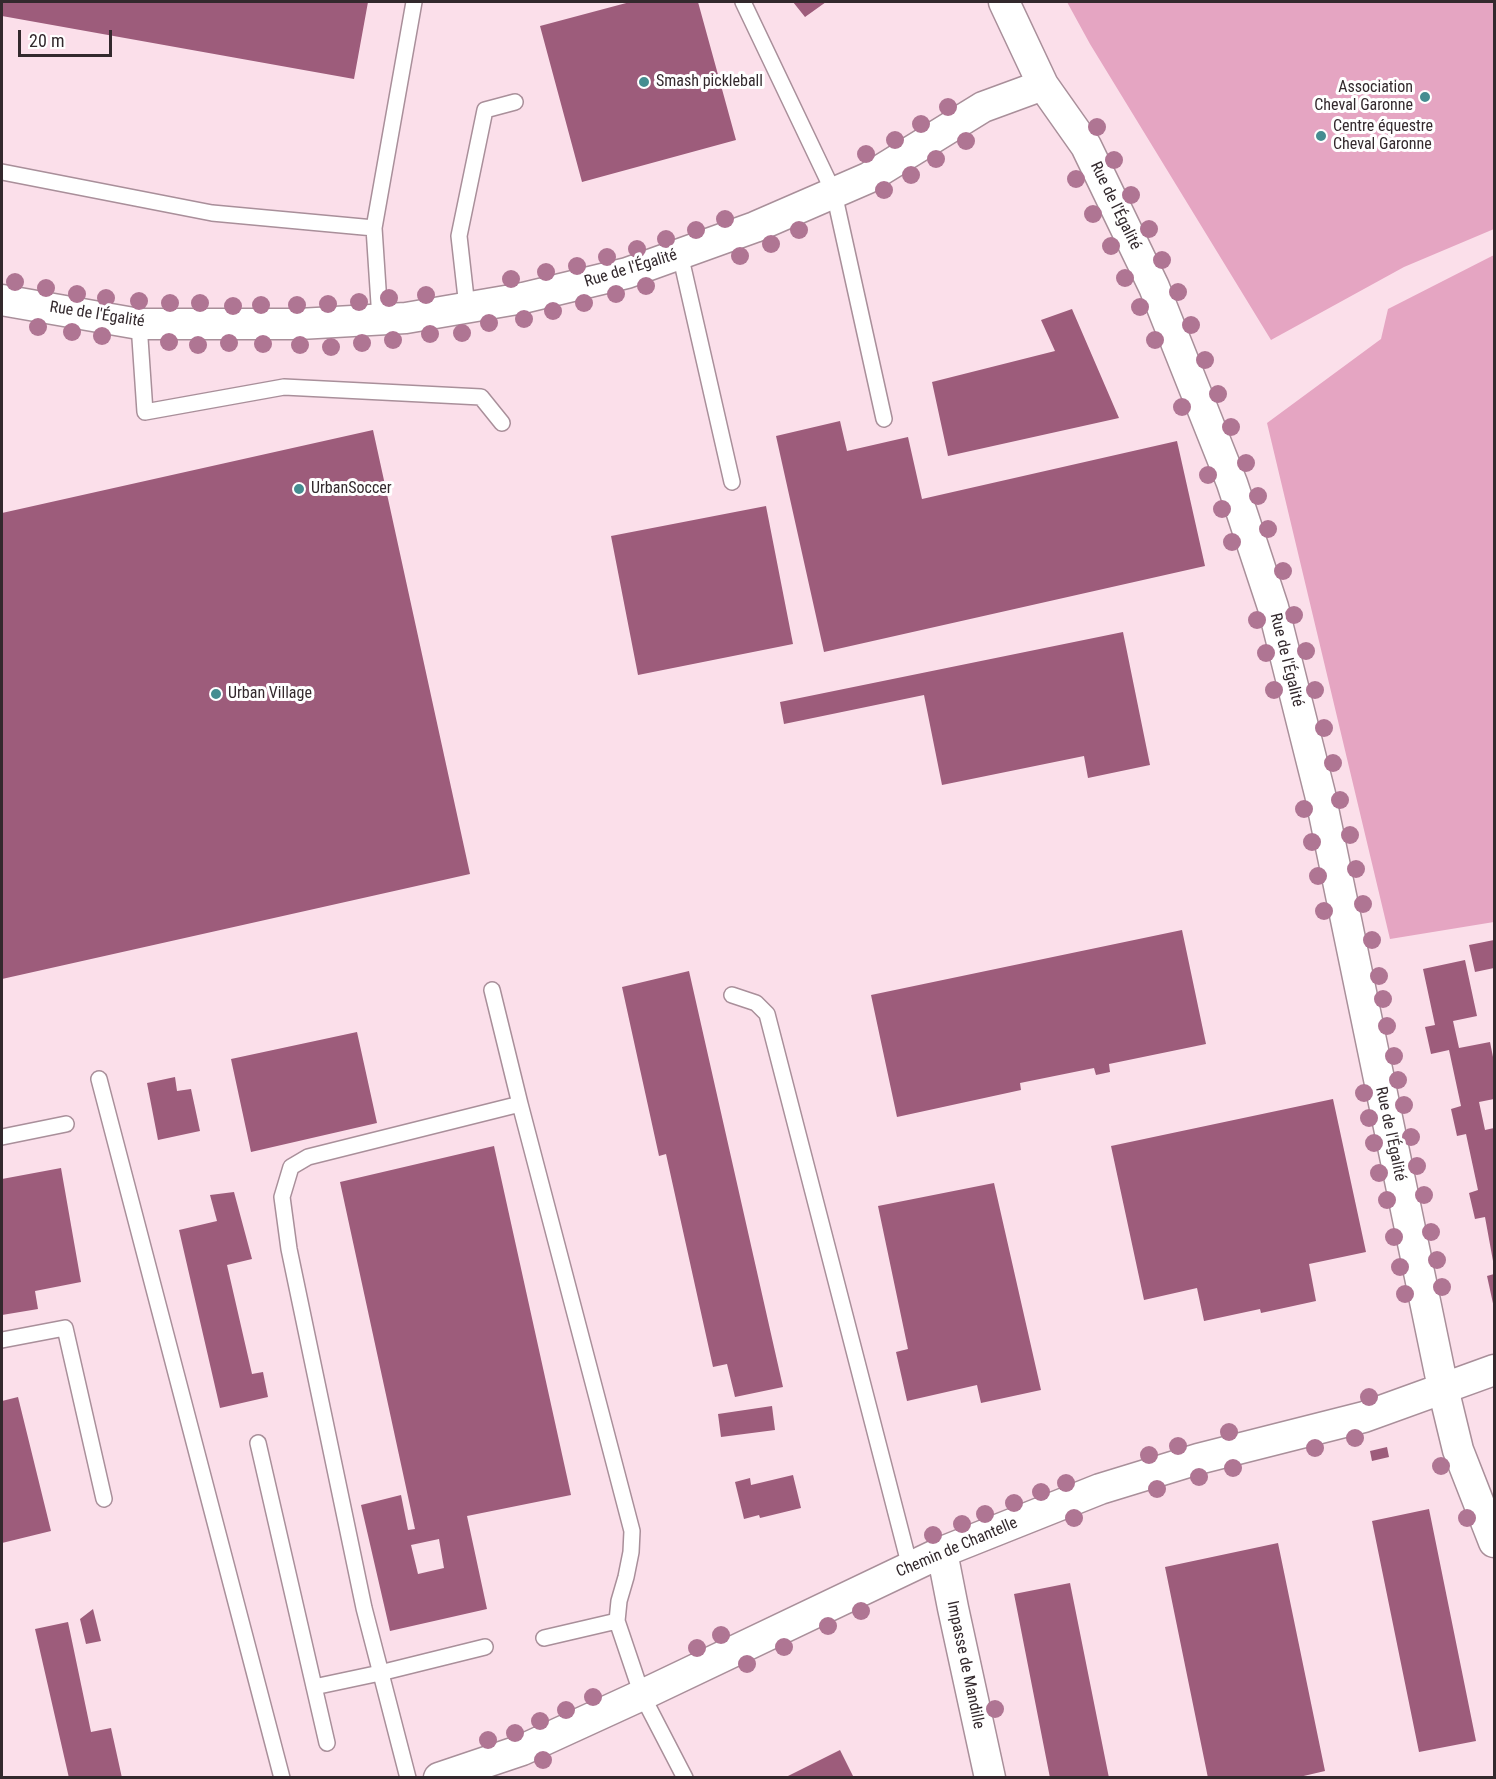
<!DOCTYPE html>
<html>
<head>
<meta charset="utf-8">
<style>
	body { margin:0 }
	#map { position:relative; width:1496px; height:1779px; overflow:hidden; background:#fbdfea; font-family:"Roboto Condensed",sans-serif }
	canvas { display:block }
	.frame { position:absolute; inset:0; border:3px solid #33292d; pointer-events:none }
	.scale { position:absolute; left:18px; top:30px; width:94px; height:27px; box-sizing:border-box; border:3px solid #33292d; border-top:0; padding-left:8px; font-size:18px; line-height:21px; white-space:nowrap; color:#33292d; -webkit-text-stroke:4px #fff; paint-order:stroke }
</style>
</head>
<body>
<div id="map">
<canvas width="1496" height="1779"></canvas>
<div class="frame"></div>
<div class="scale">20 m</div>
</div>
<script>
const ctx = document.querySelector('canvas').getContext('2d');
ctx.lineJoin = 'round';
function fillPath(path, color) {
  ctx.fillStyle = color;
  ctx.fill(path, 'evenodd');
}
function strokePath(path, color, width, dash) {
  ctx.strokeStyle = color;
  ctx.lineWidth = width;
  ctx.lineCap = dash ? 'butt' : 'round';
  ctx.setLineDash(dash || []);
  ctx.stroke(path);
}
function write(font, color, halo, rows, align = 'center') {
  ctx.font = font + ' "Roboto Condensed",sans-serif';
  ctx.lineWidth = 6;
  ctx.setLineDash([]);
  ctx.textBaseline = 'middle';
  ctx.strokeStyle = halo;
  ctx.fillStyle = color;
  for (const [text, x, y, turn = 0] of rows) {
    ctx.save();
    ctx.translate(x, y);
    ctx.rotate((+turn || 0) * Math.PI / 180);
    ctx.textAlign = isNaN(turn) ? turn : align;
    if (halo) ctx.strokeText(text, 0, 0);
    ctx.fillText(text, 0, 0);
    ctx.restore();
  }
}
fillPath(new Path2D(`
	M1067,2h427v227l-90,38 -133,73 -181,-296z
	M1494,255v667l-104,17 -123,-516 114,-84 7,-30z`), '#e5a5c2');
fillPath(new Path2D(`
	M2,2h366l-14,77 -352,-63z
	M630,2h68l38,138 -154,42 -42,-156z
	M793,2h33l-21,15z
	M1072,309l47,109 -171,38 -16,-74 123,-31 -14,-31z
	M840,421l7,30 61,-14 14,62 255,-58 28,125 -381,86 -48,-216z
	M373,430l97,444 -468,105v-466z
	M766,506l27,138 -155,31 -27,-139z
	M1123,632l27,133 -62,13 -4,-22 -142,29 -18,-90 -140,29 -4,-22z
	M1182,930l24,114 -97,20 1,8 -14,3 -2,-7 -74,15 1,7 -124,27 -26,-122z
	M1494,940v28l-19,4 -6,-27z
	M1465,960l12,56 -24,5 6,27 31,-6 4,20v37l-15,3 6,28 9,-2 -1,133 -8,-44 -10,2 -6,-26 9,-3 -12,-56 -9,2 -6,-27 10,-3 -12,-56 -18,4 -6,-27 10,-2 -12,-56z
	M689,971l94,416 -48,10 -8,-33 -14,3 -47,-213 -7,2 -37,-169z
	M357,1032l20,91 -126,29 -20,-93z
	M175,1077l2,14 14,-2 9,42 -42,9 -11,-57z
	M1333,1099l33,153 -57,12 7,37 -55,12 -1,-4 -56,12 -7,-33 -53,12 -33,-154z
	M494,1146l77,349 -104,21 20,93 -97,22 -29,-126 40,-10 7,35 7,-1 -75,-347zM439,1539l5,29 -26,6 -7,-29z
	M61,1168l20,114 -46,9 3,18 -36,6v-136z
	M994,1183l47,207 -60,13 -4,-18 -70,16 -11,-49 12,-3 -30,-143z
	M234,1192l18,67 -25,6 25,109 11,-2 5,25 -48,11 -41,-178 38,-9 -7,-26z
	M1494,1274v34l-7,-32z
	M18,1397l33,134 -49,12v-142z
	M772,1406l3,24 -54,7 -3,-23z
	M1387,1447l2,10 -17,4 -2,-10z
	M793,1475l8,33 -41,10 -1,-3 -15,4 -9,-37 15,-4 1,7z
	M1429,1509l47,232 -57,11 -47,-231z
	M1278,1543l47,228 -30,7h-87l-43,-211z
	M1070,1583l39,195h-59l-36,-184z
	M93,1609l8,32 -15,3 -6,-25z
	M68,1622l23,110 20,-4 11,50h-53l-34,-149z
	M840,1750l14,28h-70z`), '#9d5c7b');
const service = new Path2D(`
	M743,2l91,191 50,226
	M2,172l210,41 162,15
	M680,254l52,228
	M467,307l-8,-71 26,-126 30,-8
	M380,319l-6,-91 40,-226
	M139,324l6,88 139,-25 197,10 21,26
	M492,990l28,114
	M732,995l24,8 11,11 143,553
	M99,1079l183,699
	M2,1137l64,-13
	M2,1340l63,-12 39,171
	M258,1443l69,300
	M544,1638l73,-17
	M314,1687l66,-14 105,-26
	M408,1778l-44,-170 -75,-359 -7,-52 9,-30 17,-10 212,-53 112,427 -1,21 -5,25 -7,24 -2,20 25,74 43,83`);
const minor = new Path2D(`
	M1004,2l39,83
	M2,300l137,24h160l107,-6 117,-20 104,-25 128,-46 113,-49 115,-71 60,-22 43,61 68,141 78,196 41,124 47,187 123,594 15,62 36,92
	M942,1552l11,56 37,170
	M439,1778l83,-28 120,-55 300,-143 158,-63 98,-30 166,-42 130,-47`);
strokePath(service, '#a98f9a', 18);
strokePath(minor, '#a98f9a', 33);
strokePath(service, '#fff', 15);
strokePath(minor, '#fff', 30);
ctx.fillStyle = '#af7593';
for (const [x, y] of [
	[948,107],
	[921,124],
	[1097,127],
	[895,140],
	[966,141],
	[866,154],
	[936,159],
	[1114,160],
	[911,175],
	[1076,179],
	[884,190],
	[1131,195],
	[1093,214],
	[725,219],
	[1149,229],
	[696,230],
	[799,230],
	[666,239],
	[771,244],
	[1111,246],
	[637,249],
	[740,256],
	[607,257],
	[1162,260],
	[577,266],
	[546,272],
	[1125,278],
	[511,279],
	[15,282],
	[646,286],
	[46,288],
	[1178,292],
	[77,294],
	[616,294],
	[426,295],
	[106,298],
	[389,298],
	[139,301],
	[359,302],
	[170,303],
	[200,303],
	[584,303],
	[328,304],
	[261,305],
	[297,305],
	[233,306],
	[1140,307],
	[553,311],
	[524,319],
	[489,323],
	[1191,325],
	[38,327],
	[72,332],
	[462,333],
	[430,334],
	[102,336],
	[393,340],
	[1155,340],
	[169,342],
	[229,343],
	[362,343],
	[263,344],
	[198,345],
	[300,345],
	[331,347],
	[1205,360],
	[1218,394],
	[1182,407],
	[1231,427],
	[1246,463],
	[1208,475],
	[1258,496],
	[1222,509],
	[1268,529],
	[1232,542],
	[1283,571],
	[1294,615],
	[1257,620],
	[1306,651],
	[1266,653],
	[1274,690],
	[1315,690],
	[1324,728],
	[1333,763],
	[1340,800],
	[1304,809],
	[1350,835],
	[1312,842],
	[1356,869],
	[1318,876],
	[1363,904],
	[1324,911],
	[1372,940],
	[1379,976],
	[1383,999],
	[1387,1026],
	[1394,1056],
	[1398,1080],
	[1364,1093],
	[1404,1105],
	[1369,1118],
	[1411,1137],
	[1374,1143],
	[1417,1166],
	[1379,1173],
	[1424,1195],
	[1387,1200],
	[1431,1232],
	[1394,1237],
	[1437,1260],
	[1400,1267],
	[1442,1287],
	[1405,1294],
	[1369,1397],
	[1229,1432],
	[1355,1438],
	[1178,1446],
	[1315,1448],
	[1149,1455],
	[1441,1466],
	[1233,1468],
	[1199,1477],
	[1066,1483],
	[1157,1489],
	[1041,1492],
	[1014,1503],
	[985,1514],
	[1074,1518],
	[1467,1518],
	[962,1524],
	[933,1535],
	[861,1611],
	[828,1626],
	[721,1635],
	[784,1647],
	[697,1648],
	[747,1664],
	[593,1697],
	[995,1709],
	[566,1710],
	[540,1721],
	[515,1733],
	[488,1740],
	[543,1760]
]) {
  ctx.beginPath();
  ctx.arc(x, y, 9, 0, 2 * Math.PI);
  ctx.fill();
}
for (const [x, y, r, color] of [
	[644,82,6,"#458d91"],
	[1425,97,6,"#458d91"],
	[1321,136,6,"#458d91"],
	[299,489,6,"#458d91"],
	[216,694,6,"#458d91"]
]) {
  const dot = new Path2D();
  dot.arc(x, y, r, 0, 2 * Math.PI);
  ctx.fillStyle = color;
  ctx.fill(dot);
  strokePath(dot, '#fff', 2);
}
write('16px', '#33292d', '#fff', [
	["Smash pickleball",656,82],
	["Association",1413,88,"right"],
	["Cheval Garonne",1413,106,"right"],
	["Centre équestre",1333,127],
	["Cheval Garonne",1333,145],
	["UrbanSoccer",311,489],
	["Urban Village",228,694]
], 'left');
write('16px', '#33292d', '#fff', [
	["Rue de l'Égalité",1115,206,64],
	["Rue de l'Égalité",631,269,-17],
	["Rue de l'Égalité",97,315,9],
	["Rue de l'Égalité",1286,660,76],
	["Rue de l'Égalité",1390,1134,78],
	["Chemin de Chantelle",957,1548,-23],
	["Impasse de Mandille",965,1665,78]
]);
</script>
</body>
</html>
